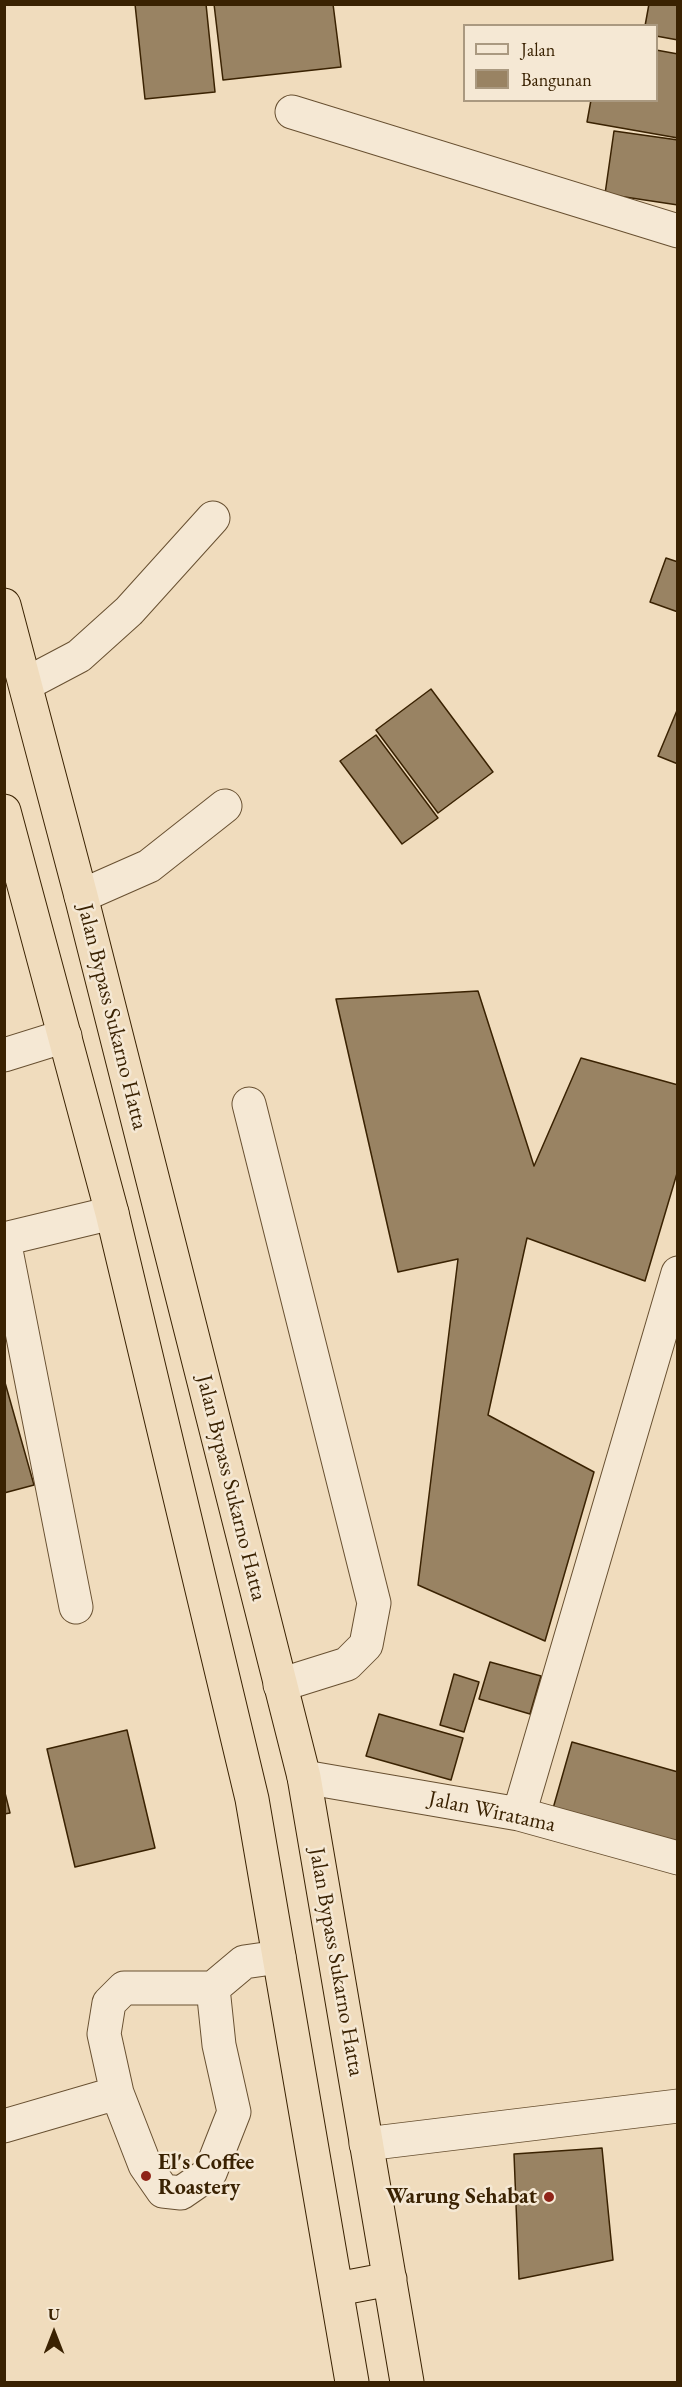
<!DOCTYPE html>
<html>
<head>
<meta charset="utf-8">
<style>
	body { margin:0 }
	#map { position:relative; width:682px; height:2387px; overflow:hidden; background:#f0dcbd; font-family:"EB Garamond",serif }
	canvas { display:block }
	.frame { position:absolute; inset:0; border:6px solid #3a2202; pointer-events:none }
	.legend { position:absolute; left:463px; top:24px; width:195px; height:78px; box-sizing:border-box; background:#f5e8d4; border:2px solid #aa9980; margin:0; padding:8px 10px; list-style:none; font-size:18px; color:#3a2202 }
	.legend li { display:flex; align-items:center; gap:12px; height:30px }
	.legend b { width:30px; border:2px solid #aa9980 }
	.north { position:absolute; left:24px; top:2303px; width:60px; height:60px; -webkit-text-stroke:4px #f5e8d4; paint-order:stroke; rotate:0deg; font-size:16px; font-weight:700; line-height:24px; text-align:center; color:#3a2202 }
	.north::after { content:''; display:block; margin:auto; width:21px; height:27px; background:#3a2202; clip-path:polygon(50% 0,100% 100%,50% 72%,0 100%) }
</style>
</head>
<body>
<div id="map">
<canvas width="682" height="2387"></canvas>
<div class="frame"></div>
<ul class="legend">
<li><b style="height:8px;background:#f5e8d4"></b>Jalan</li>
<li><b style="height:16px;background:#998363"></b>Bangunan</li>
</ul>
<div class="north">U</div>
</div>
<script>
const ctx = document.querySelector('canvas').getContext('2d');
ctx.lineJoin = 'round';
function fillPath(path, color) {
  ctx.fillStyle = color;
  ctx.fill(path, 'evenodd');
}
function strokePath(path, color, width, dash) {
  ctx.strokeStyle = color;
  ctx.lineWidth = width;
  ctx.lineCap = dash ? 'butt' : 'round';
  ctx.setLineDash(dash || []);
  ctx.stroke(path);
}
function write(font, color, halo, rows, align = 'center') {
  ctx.font = font + ' "EB Garamond",serif';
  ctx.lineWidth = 5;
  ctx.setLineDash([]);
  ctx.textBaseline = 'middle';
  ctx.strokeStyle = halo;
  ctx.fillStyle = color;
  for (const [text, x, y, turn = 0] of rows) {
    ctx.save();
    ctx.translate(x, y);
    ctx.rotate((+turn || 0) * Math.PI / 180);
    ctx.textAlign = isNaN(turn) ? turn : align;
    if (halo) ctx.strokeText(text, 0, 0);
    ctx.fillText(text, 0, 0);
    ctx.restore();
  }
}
const building = new Path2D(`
	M135,4h71l9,88 -70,7z
	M214,4h119l8,63 -118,13z
	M649,4h29v36l-22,-4v-10h-11z
	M656,50l22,4v84l-91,-16 4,-22h65z
	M614,131l64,9v65l-73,-11z
	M666,558l12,4v50l-28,-10z
	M431,689l62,83 -55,41 -62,-83z
	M678,708v56l-20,-8z
	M376,735l62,83 -36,26 -62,-83z
	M478,991l56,175 47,-108 97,27v85l-33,111 -118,-43 -39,177 106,57 -49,169 -127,-56 40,-326 -60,13 -62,-273z
	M4,1379l30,106 -30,8z
	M490,1662l51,14 -11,38 -51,-15z
	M454,1674l25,8 -15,50 -24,-7z
	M379,1714l84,24 -12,42 -85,-24z
	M127,1730l28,118 -80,19 -28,-118z
	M572,1742l106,30v64l-4,11 -122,-35z
	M4,1789l6,24 -6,1z
	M602,2148l11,112 -94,19 -5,-125z`);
fillPath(building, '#998363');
strokePath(building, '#3a2202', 1.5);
const minor = new Path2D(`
	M292,112l386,119
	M26,684l53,-28 50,-45 84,-93
	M81,896l68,-30 76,-60
	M4,1055l61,-19
	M249,1104l125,499 -8,42 -19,19 -67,21
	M4,1239l108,-26
	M4,1240l72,367
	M304,1777l215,37 159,44
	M519,1814l159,-541
	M213,1988l6,57 15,67 -24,61 -29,20 -18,-2 -18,-26 -28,-72 -13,-59 5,-31 15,-15h89l31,-26 35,-5
	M4,2126l113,-33
	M366,2144l312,-38`);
const highway = new Path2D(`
	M4,605l77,291 223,881 103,605
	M4,811l108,402 140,586 100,583
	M337,2289l53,-10`);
strokePath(minor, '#685031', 35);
strokePath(highway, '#3a2202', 35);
strokePath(minor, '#f5e8d4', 33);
strokePath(highway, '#f0dcbd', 33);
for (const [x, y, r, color] of [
	[146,2176,6,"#8f2418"],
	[549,2197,6,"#8f2418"]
]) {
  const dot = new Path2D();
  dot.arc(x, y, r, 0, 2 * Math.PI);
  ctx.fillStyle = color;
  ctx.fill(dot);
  strokePath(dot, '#f5e8d4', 2);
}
write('22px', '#3a2202', '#f5e8d4', [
	["Jalan Bypass Sukarno Hatta",112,1017,76],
	["Jalan Bypass Sukarno Hatta",231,1488,76],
	["Jalan Wiratama",492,1812,12],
	["Jalan Bypass Sukarno Hatta",336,1962,80]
]);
write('bold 22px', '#3a2202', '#f5e8d4', [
	["El's Coffee",158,2163],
	["Roastery",158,2188],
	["Warung Sehabat",537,2197,"right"]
], 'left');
</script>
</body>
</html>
